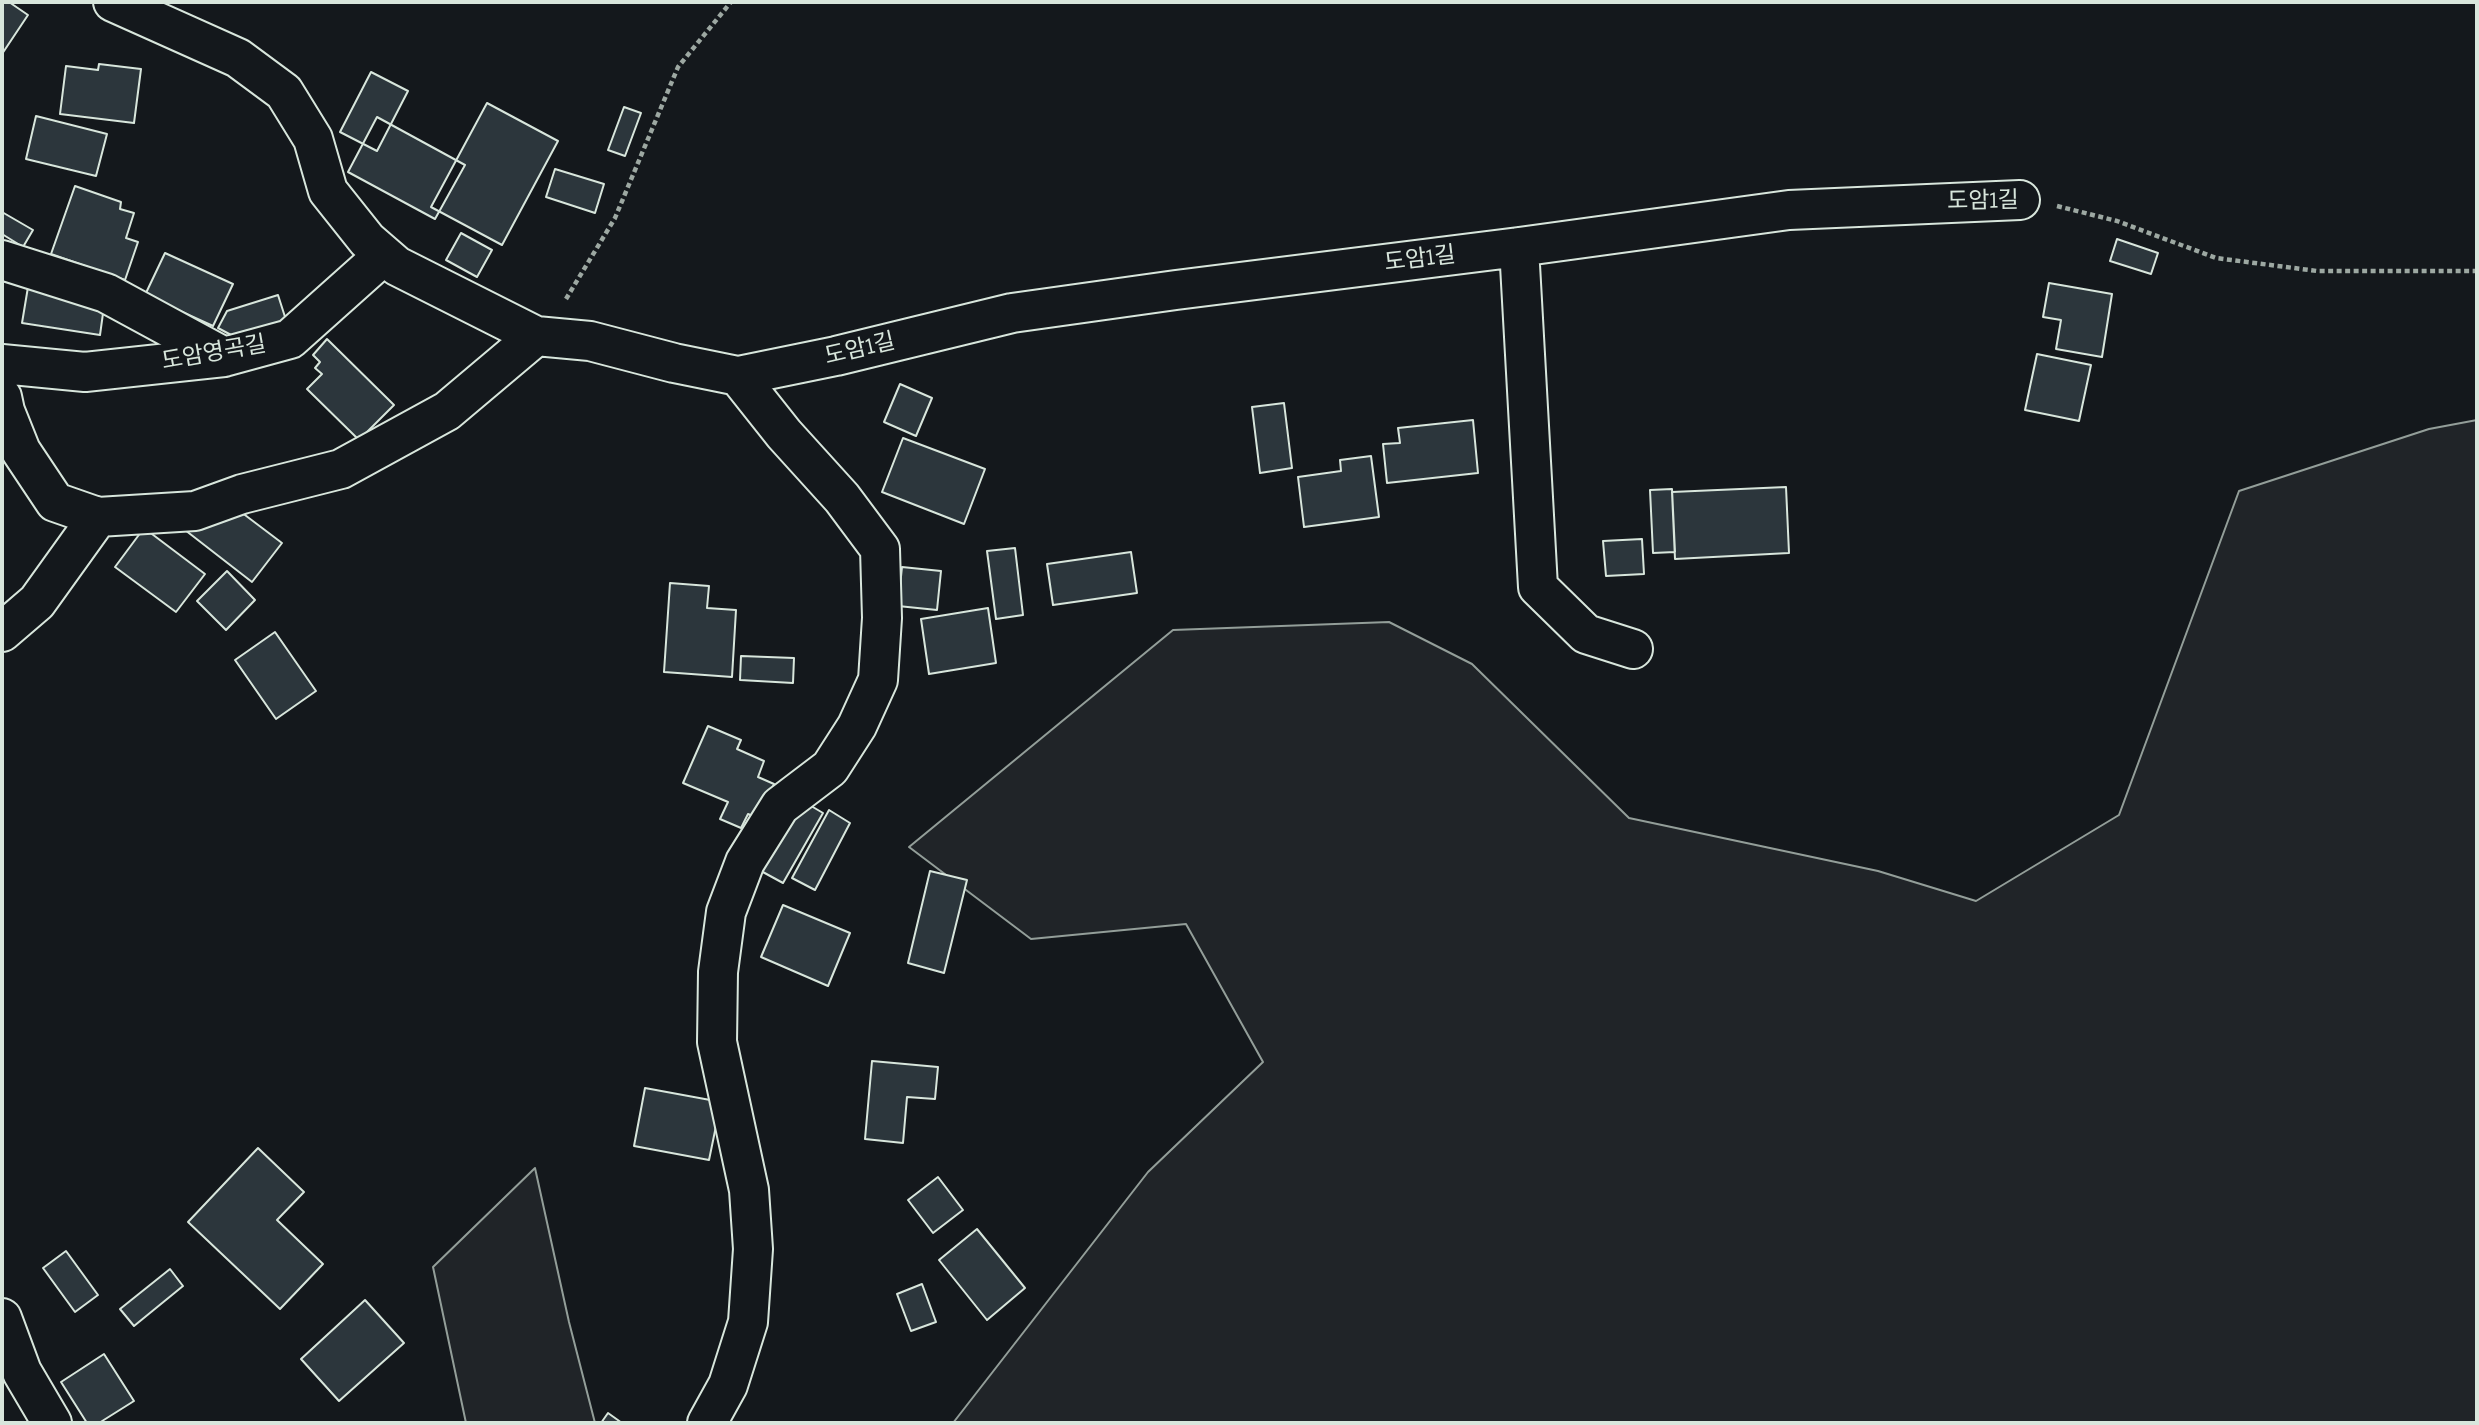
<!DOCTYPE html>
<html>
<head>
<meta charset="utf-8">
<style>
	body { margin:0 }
	#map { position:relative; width:2479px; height:1425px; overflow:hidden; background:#14181c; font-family:"Sofia Sans Condensed",sans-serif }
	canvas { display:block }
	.frame { position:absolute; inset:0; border:4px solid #d8e6dc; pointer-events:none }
</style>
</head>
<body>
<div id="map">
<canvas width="2479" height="1425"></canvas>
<div class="frame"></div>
</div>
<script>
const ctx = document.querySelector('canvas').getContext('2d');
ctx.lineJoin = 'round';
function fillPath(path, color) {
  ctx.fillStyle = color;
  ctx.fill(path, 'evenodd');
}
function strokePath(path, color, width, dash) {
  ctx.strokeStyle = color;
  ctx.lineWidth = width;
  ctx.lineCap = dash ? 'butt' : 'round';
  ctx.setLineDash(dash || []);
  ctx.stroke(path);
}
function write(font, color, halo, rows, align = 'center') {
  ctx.font = font + ' "Sofia Sans Condensed","Noto Sans KR",sans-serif';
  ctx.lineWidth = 5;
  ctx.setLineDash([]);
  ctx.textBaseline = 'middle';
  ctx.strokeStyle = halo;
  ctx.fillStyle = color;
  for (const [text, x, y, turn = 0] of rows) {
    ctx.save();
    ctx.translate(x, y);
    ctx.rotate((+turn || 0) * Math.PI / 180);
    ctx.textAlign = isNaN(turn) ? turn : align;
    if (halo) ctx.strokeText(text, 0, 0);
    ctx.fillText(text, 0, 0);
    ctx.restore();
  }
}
const green = new Path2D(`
	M2477,420v1003h-1524l195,-251 115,-110 -77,-138 -155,15 -122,-92 264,-217 216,-8 83,42 157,154 249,53 98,30 143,-86 120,-324 190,-62z
	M535,1168l34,154 26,101h-129l-33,-156z`);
fillPath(green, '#202428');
strokePath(green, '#939e99', 2);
const building = new Path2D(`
	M2,2h7l19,13 -26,39z
	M99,64l42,5 -7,54 -74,-9 6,-48 32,4z
	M371,72l37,19 -31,60 -37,-19z
	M487,103l71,38 -56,104 -71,-38z
	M624,107l17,6 -16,43 -17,-6z
	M36,116l71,18 -11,42 -70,-17z
	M377,117l88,48 -30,54 -87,-47z
	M555,169l49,15 -9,29 -49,-16z
	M75,186l46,16 -1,7 14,4 -8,25 12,4 -13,38 -74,-26z
	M2,212l31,18 -10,17 -21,-13z
	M461,233l31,17 -15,27 -31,-17z
	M2117,239l41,14 -7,21 -41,-13z
	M165,253l68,31 -20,42 -68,-31z
	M2049,283l63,11 -10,63 -46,-8 5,-29 -18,-3z
	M28,287l77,12 -5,36 -78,-12z
	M278,295l8,25 -53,16 -15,-8 9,-17z
	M327,339l67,66 -35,35 -52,-51 15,-15 -7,-6 5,-6 -7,-7z
	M2037,354l54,11 -12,56 -54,-11z
	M900,384l32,14 -16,38 -32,-14z
	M1284,403l8,65 -32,5 -8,-66z
	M1473,420l5,53 -91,10 -4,-39 17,-1 -2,-15z
	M903,438l82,31 -21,55 -82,-32z
	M1371,456l8,61 -75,10 -6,-50 43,-6 -1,-11z
	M1786,487l3,66 -114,6 -3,-67z
	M1672,489l3,63 -22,1 -3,-63z
	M241,512l41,31 -30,39 -67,-52z
	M144,528l61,46 -29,38 -61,-45z
	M1642,539l2,35 -38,2 -3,-35z
	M1015,548l8,67 -27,4 -9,-68z
	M1131,552l6,41 -84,12 -6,-41z
	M902,567l39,4 -4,39 -39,-4z
	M227,571l28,29 -29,30 -29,-29z
	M670,583l39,3 -2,22 29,2 -4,67 -68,-5z
	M988,608l8,55 -67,11 -8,-55z
	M275,632l41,59 -40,28 -41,-59z
	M741,656l53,2 -1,25 -53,-3z
	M708,726l33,14 -4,9 27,12 -6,16 16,7 -14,35 -12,-5 -7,14 -21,-9 8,-17 -45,-19z
	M801,800l22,13 -40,70 -22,-12z
	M829,810l21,13 -35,67 -23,-12z
	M930,871l37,9 -23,93 -36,-10z
	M783,905l67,28 -22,53 -67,-29z
	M872,1061l66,6 -3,32 -28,-2 -4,46 -38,-4z
	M645,1088l76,14 -12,58 -75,-14z
	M258,1148l46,44 -27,28 46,44 -43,45 -92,-87z
	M938,1177l25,33 -30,23 -25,-33z
	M977,1229l48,59 -38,32 -48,-60z
	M66,1251l32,44 -23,17 -32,-44z
	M170,1269l13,17 -49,40 -14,-17z
	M922,1284l14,38 -25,9 -14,-37z
	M365,1300l39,43 -65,58 -38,-42z
	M104,1354l30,47 -35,22h-12l-26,-41z
	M608,1413l14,10h-21z`);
fillPath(building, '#2c363c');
strokePath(building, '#d8e6dc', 2);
const minor = new Path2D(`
	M113,2l125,56 46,34 29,47 15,52 39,49 30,26 139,70 54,5 84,22 64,13 98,-20 176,-43 164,-23 343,-43 270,-37 231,-10
	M1519,247l19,340 48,47 47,15
	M2,260l104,33 118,64
	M2,364l83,8 139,-15 66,-18 94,-84
	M2,397l3,14 16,40 34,51 43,15 97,-6 47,-17 99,-25 106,-58 89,-75
	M2,632l35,-30 61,-85
	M2,1318l20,54 30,51
	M707,1423l21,-38 20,-63 5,-73 -4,-59 -32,-148 1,-70 8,-60 19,-50 35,-56 50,-38 27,-42 21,-46 4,-62 -2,-69 -38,-51 -58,-64 -46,-58`);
strokePath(minor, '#d8e6dc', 42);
strokePath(new Path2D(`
	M2057,206l60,15 99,37 101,13h160
	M566,299l49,-81 63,-151 53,-65`), '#9da8a2', 4.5, [5, 3.5]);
strokePath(minor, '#14181c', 38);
write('23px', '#d8e6dc', '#14181c', [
	["도암1길",1983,202,-1],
	["도암1길",1420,260,-7],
	["도암1길",860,350,-13],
	["도암영곡길",214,354,-10]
]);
</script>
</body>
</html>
